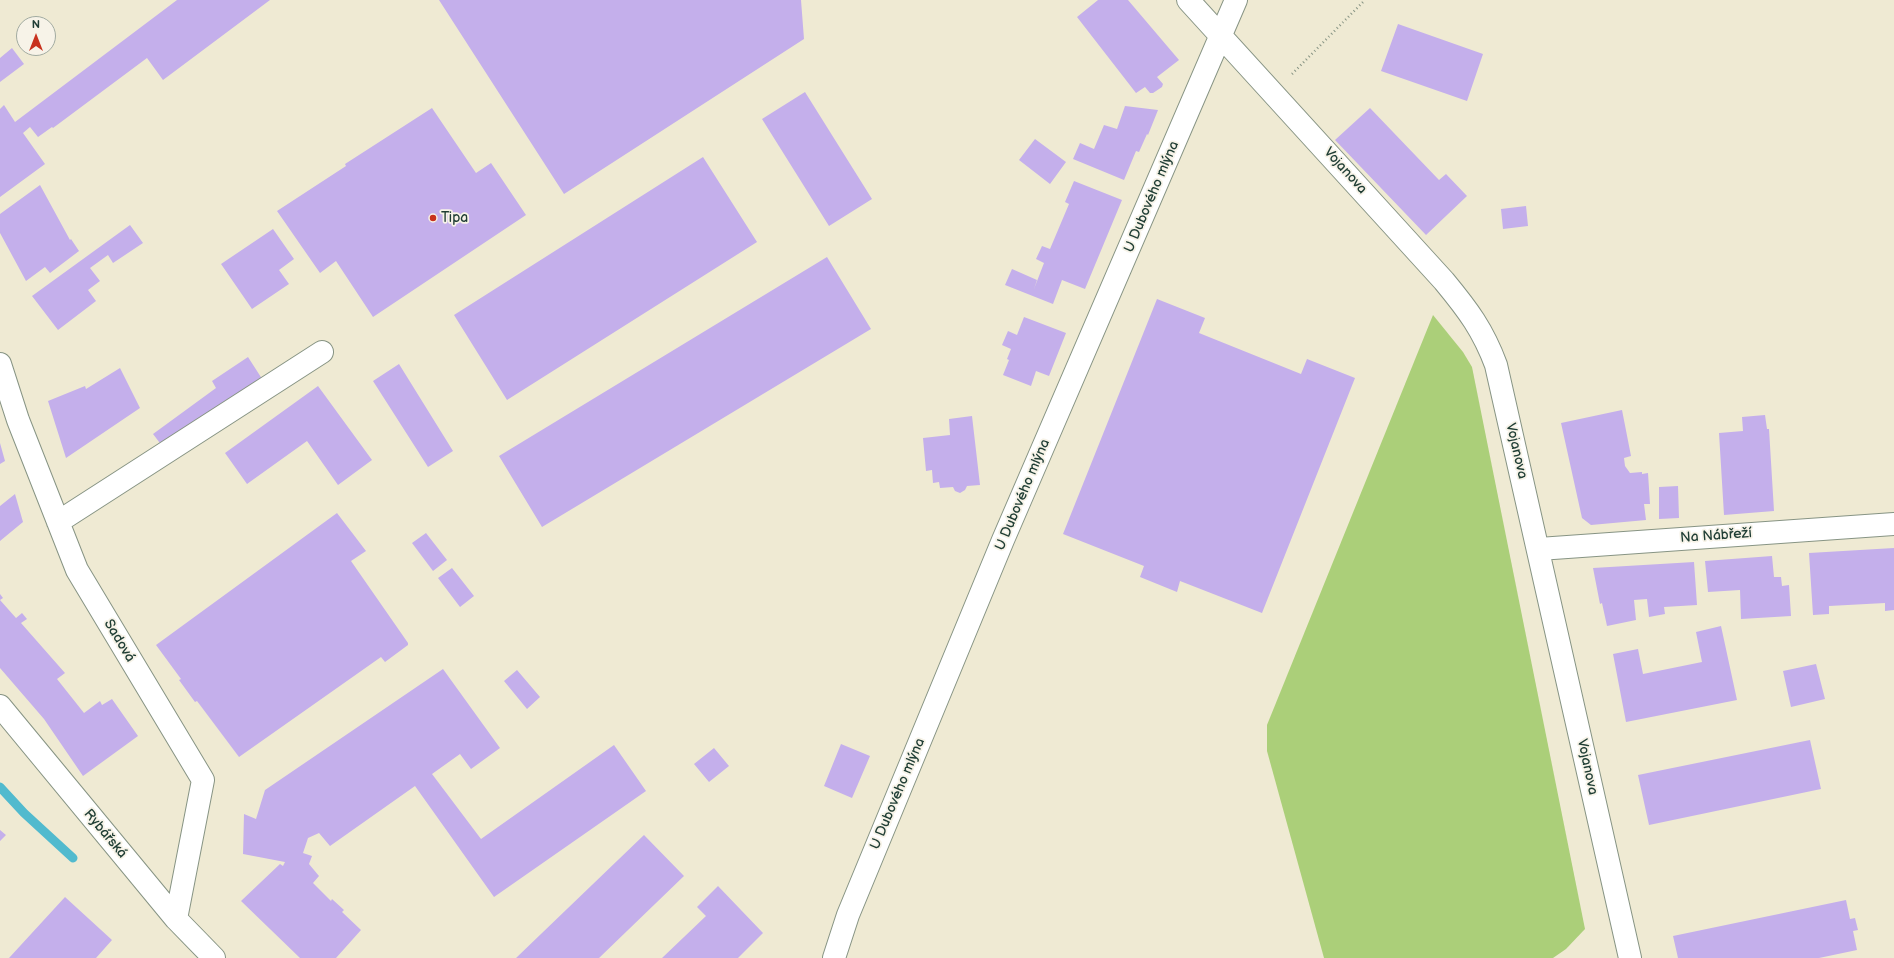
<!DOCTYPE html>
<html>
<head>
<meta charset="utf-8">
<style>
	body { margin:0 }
	#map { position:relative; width:1894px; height:958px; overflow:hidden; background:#efead3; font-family:"Balsamiq Sans",sans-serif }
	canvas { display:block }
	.north { position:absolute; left:16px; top:16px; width:40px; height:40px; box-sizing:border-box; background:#f7f3e8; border:1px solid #a1aaa0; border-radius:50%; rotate:0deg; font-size:11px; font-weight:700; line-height:16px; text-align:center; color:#1f3d34 }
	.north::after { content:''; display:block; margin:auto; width:14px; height:18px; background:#c8321e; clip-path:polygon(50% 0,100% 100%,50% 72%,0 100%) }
</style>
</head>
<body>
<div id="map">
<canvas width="1894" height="958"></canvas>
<div class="north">N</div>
</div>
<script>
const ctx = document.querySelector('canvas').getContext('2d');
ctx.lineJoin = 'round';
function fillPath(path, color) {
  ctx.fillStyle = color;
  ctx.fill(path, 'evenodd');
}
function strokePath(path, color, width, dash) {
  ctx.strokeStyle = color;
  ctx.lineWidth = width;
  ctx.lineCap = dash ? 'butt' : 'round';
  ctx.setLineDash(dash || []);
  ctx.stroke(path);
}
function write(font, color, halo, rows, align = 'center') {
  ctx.font = font + ' "Balsamiq Sans",sans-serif';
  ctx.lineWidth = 3.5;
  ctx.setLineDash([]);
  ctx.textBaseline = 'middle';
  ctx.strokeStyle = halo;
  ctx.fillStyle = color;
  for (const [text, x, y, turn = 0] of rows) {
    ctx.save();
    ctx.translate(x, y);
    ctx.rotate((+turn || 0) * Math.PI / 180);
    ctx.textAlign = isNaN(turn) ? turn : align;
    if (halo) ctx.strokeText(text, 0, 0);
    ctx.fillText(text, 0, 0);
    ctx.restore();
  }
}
fillPath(new Path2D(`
	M1433,315l30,37 9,15 113,562 -19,20 -13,9h-229l-57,-207v-26z`), '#abcf79');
strokePath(new Path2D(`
	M0,787l24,26 49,45`), '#51bace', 9);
fillPath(new Path2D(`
	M177,0h93l-107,80 -16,-22 -94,70 -1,-1 -14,10 -8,-10 -7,6 22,31 -45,33v-88l4,-4 11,17z
	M439,0h362l3,39 -240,155z
	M1098,0h30l51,60 -22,17 6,7 -1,3 -9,6h-3l-5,-6 -9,6 -59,-76z
	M1398,24l85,30 -16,47 -86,-30z
	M12,48l12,16 -24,18v-24z
	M805,92l67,107 -43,27 -67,-107z
	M1125,106l33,4 -10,25 -1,-1 -8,18 -3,-1 -12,29 -51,-21 7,-16 14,6 10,-24 13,4z
	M432,108l44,65 15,-10 35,52 -153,102 -37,-56 -16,12 -43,-62 69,-45 -1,-2z
	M1370,108l69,72 7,-6 21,22 -41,39 -91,-95z
	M1035,139l31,23 -16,22 -31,-24z
	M703,157l54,85 -250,158 -53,-85z
	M1074,181l48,19 -37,89 -23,-9 -9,24 -48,-19 7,-16 25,11 -3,9 10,-26 -8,-4 6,-13 8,3 19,-45 -4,-2z
	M40,185l30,55 1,-1 8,12 -29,22 -5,-6 -19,14 -26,-48v-19z
	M1526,206l2,20 -25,3 -2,-20z
	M130,225l13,18 -30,20 -5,-8 -18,13 10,13 -12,9 8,11 -38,29 -26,-34z
	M273,229l21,30 -15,11 10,14 -37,25 -31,-45z
	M827,257l44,72 -329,198 -43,-71z
	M1157,299l48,19 -6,15 102,41 6,-15 48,19 -93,235 -82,-32 -3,11 -37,-15 4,-11 -81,-32z
	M1024,317l42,16 -17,43 -13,-5 -5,15 -28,-11 6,-15 -2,-1 4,-10 -9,-4 6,-14 9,4z
	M248,357l18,28 -97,70 -16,-21 63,-46 -4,-7z
	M399,364l54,87 -25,16 -55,-86z
	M120,368l20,40 -74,50 -18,-57 37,-15 1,3z
	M318,386l54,74 -34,25 -31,-44 -60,43 -22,-31z
	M1622,410l9,46 -7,2 1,8 5,7 12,-1v2l6,-1 2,31h-6l2,16 -55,5 -9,-7 -21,-95z
	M1765,415l2,14h2l5,82 -50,4 -5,-82 24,-2 -1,-14z
	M972,416l8,69 -13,1 -2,4 -5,3 -5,-2 -2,-4 -13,1 -1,-6 -6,1 -1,-13 -6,1 -3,-33 27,-3 -1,-16z
	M0,443l5,18 -5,3z
	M1678,486l1,32 -20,1v-32z
	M15,494l8,28 -23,19v-35z
	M337,513l29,38 -15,10 57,82v2l-23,17 -4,-5 -142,100 -42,-56 -2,1 -16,-22 2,-1 -25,-34z
	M426,533l21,27 -14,11 -21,-28z
	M1894,548v62l-9,1v-8l-56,3v8l-16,1 -4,-62z
	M1772,556l2,21h7l1,9 7,-1 2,31 -50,3 -1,-29 -32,2 -3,-31z
	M1694,562l3,43 -33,2 1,7 -16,3 -2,-18 -13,1 2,20 -29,6 -5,-23 -2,1 -7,-36z
	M452,568l22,28 -14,11 -22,-29z
	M0,594l3,4 -3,2 16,18 6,-5 5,6 -6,4 44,50 -8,6 27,34 16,-12 2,4 10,-6 26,37 -55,40 -39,-57 -44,-51z
	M1721,626l16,74 -111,22 -13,-68 25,-5 5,25 59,-12 -6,-30z
	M1816,664l9,35 -34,8 -8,-36z
	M443,669l57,79 -29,21 -11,-15 -28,20 49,65 133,-94 32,46 -152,106 -79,-111 -85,60 -11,-13 -11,5 -5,15 9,3 -3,8 10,12 -6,7 18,18 1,-2 12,11 -2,2 19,18 -25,28h-36l-59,-57 39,-37 3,2 2,-4 -42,-8 1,-40 12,5 9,-29z
	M517,670l23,27 -13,12 -23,-28z
	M1810,740l11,49 -172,36 -11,-50z
	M841,744l29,12 -18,42 -28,-12z
	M714,748l15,18 -20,16 -15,-18z
	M0,830l6,5 -6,6z
	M644,835l40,41 -85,82h-83z
	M718,886l45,47 -25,25h-76l44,-42 -9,-9z
	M65,897l47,43 -16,18h-87z
	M1846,900l4,19 5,-1 3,12 -5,1 4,19 -38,8h-141l-5,-22z`), '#c4afeb');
const minor = new Path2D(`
	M1188,0l256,281c24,29 39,49 52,84l134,593
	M0,364l18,56 59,150 126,210 -27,139
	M58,522l264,-170
	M1539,549l355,-25
	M0,706l176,213 38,39
	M834,958l14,-43 155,-375 233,-540`);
strokePath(minor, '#879484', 24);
strokePath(new Path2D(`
	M1292,74l73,-74`), '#879484', 2.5, [1, 3]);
strokePath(minor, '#fff', 22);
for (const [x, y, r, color] of [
	[433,218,4,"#c8321e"]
]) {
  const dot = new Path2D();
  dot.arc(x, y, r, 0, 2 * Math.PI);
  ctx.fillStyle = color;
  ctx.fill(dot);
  strokePath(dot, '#f7f3e8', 1.5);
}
write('14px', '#1f3d34', '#f7f3e8', [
	["Vojanova",1345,171,48],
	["U Dubového mlýna",1152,197,-67],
	["Vojanova",1516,451,77],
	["U Dubového mlýna",1023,495,-67],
	["Na Nábřeží",1716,536,-4],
	["Sadová",119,641,59],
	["Vojanova",1587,767,78],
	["U Dubového mlýna",898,794,-67],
	["Rybářská",105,834,50]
]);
write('14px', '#1f3d34', '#f7f3e8', [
	["Tipa",441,218]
], 'left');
</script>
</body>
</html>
